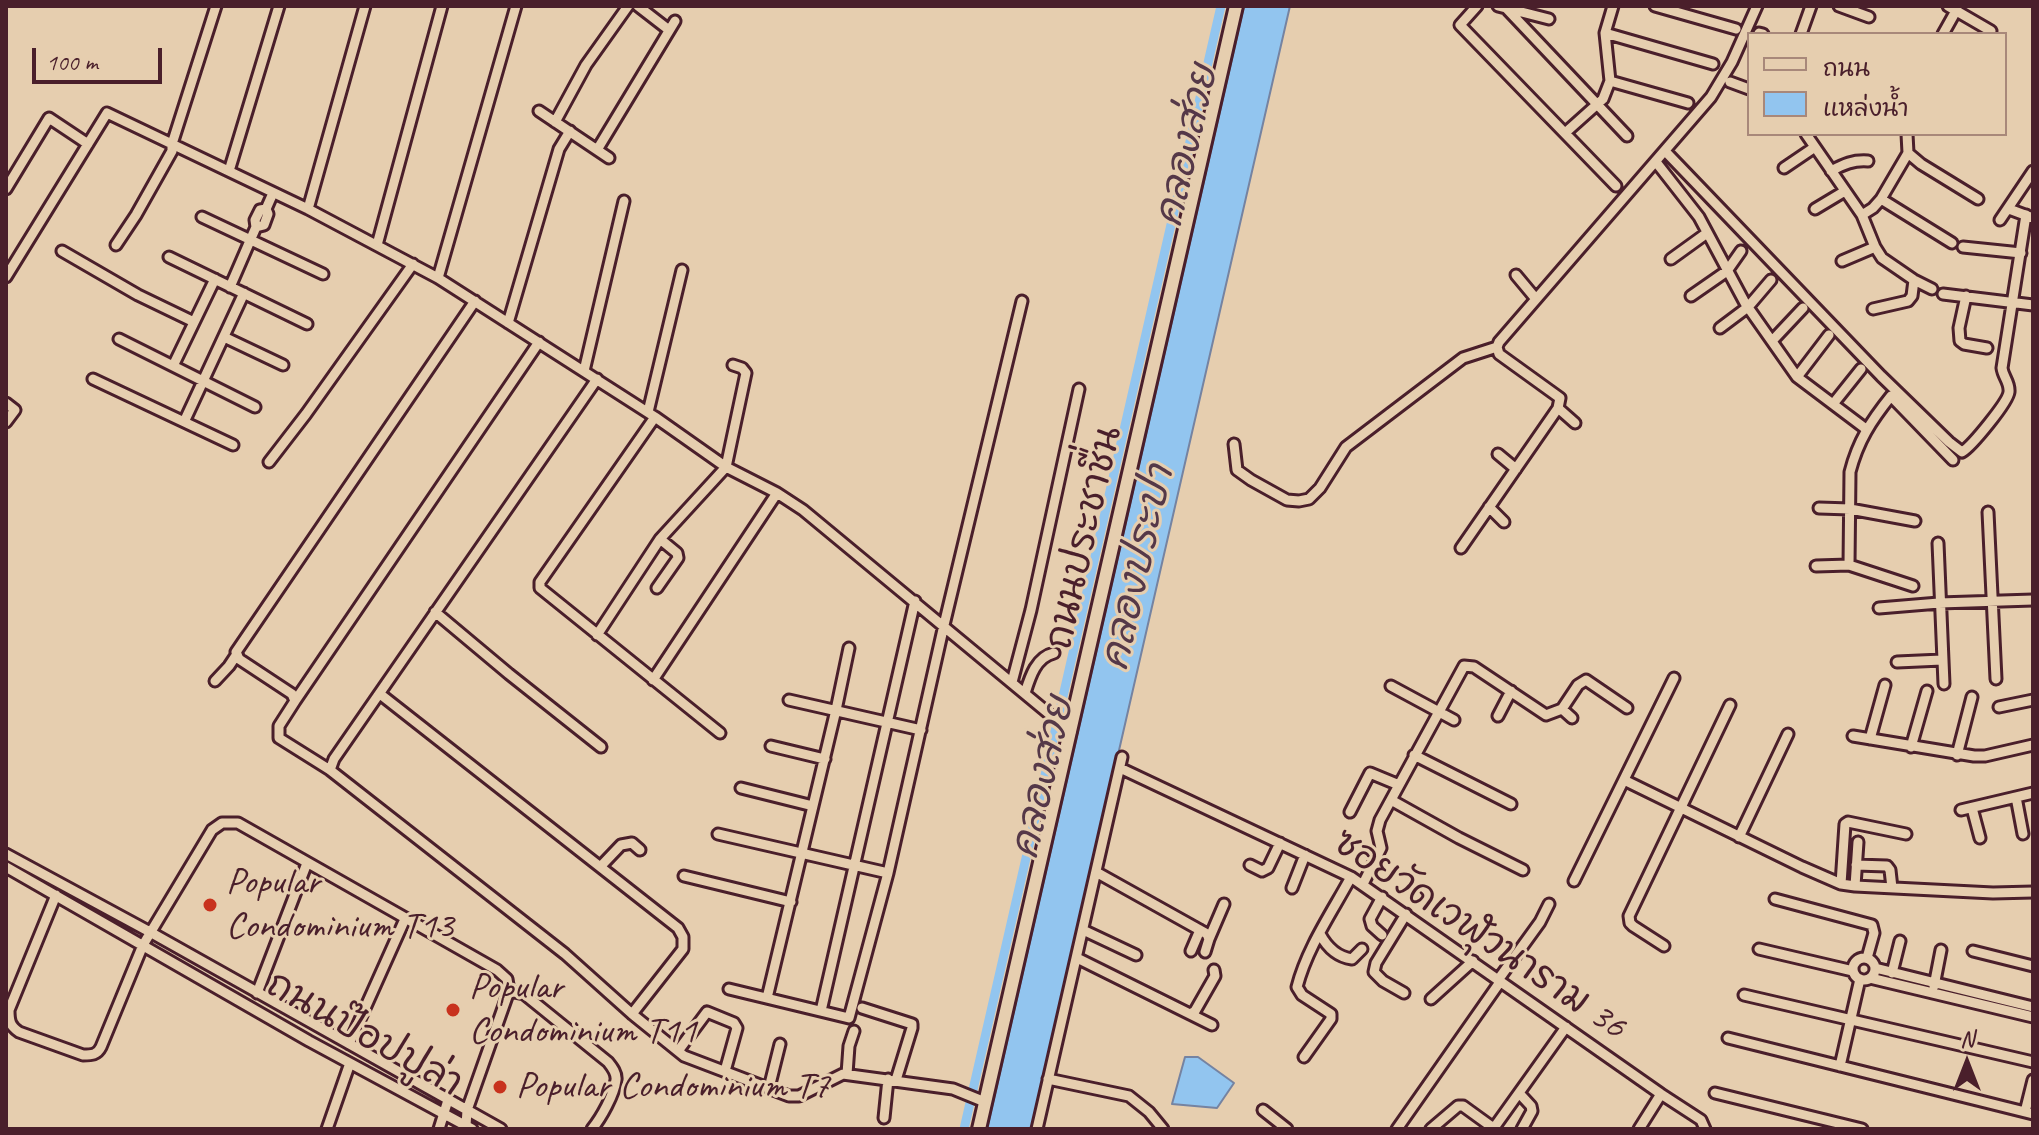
<!DOCTYPE html>
<meta charset="utf-8">
<style>
body{margin:0}
#map{position:relative;width:2039px;height:1135px;overflow:hidden;background:#e6ceaf;font-family:Caveat,"Playpen Sans Thai",sans-serif}
canvas{display:block}
.frame{position:absolute;inset:0;border:8px solid #4a1f2b;pointer-events:none}
.legend{position:absolute;left:1747px;top:32px;width:260px;height:104px;box-sizing:border-box;background:#e6ceaf;border:2px solid #a8887a;margin:0;padding:10px 14px;list-style:none;font-size:24px;color:#4a1f2b}
.legend li{display:flex;align-items:center;gap:16px;height:40px}
.legend b{width:40px;border:2px solid #a8887a}
.north{position:absolute;left:1927px;top:1023px;width:80px;height:80px;-webkit-text-stroke:6px #e6ceaf;paint-order:stroke;rotate:0deg;font-size:22px;font-weight:700;line-height:32px;text-align:center;color:#4a1f2b}
.north::after{content:'';display:block;margin:auto;width:28px;height:36px;background:#4a1f2b;clip-path:polygon(50% 0,100% 100%,50% 72%,0 100%)}
.scale{position:absolute;left:32px;top:48px;width:130px;height:36px;box-sizing:border-box;border:4px solid #4a1f2b;border-top:0;padding-left:10px;font-size:24px;line-height:28px;white-space:nowrap;color:#4a1f2b;-webkit-text-stroke:6px #e6ceaf;paint-order:stroke}
</style>
<div id="map">
<canvas width="2039" height="1135"></canvas>
<div class="frame"></div>
<ul class="legend">
<li><b style="height:10px;background:#e6ceaf"></b>ถนน</li>
<li><b style="height:22px;background:#92c5ef"></b>แหล่งน้ำ</li>
</ul>
<div class="north">N</div>
<div class="scale">100 m</div>
</div>
<script>
const ctx = document.querySelector('canvas').getContext('2d');
ctx.lineJoin = 'round';
function paint(path, color) { ctx.fillStyle = color; ctx.fill(path, 'evenodd'); }
function stroke(path, color, width, dash) { ctx.strokeStyle = color; ctx.lineWidth = width; ctx.lineCap = dash ? 'butt' : 'round'; ctx.setLineDash(dash || []); ctx.stroke(path); }
function write(font, color, halo, rows, align = 'center') {
  ctx.font = font + ' Caveat,"Playpen Sans Thai",sans-serif'; ctx.lineWidth = 6; ctx.setLineDash([]); ctx.textBaseline = 'middle'; ctx.strokeStyle = halo; ctx.fillStyle = color; for (const [text, x, y, turn = 0] of rows) {
    ctx.save(); ctx.translate(x, y); ctx.rotate((+turn || 0) * Math.PI / 180); ctx.textAlign = isNaN(turn) ? turn : align; if (halo) ctx.strokeText(text, 0, 0); ctx.fillText(text, 0, 0); ctx.restore();
  }
}
const water = new Path2D(`
 M1244,6H1290L1032,1129H987Z
 M1185,1057H1198L1234,1083L1217,1108L1172,1104Z`);
const canal = new Path2D(`
 M964,1129L1221,6`);
const street = new Path2D(`
 M638,6L669,30
 M1477,6L1460,25L1616,186
 M1498,6L1549,19
 M1655,6L1736,29
 M1839,6L1869,17
 M1948,6L1991,31
 M1506,8L1627,136
 M1605,33L1713,64
 M1759,33L1763,34
 M1801,34L1811,6
 M1943,34L1957,9
 M1610,81L1688,103
 M1730,82L1749,89
 M539,111L609,158
 M555,122L586,65L628,6
 M1565,133L1603,99L1610,81L1605,33L1613,6
 M1806,134L1862,215L1875,247L1882,258L1914,280L1932,289
 M597,150L675,21
 M1665,151L1881,376L1949,442L1962,452C1972,446 2008,402 2009,392C2010,382 2003,377 2002,368L2026,215
 M1908,153L1921,164L1978,199
 M1656,162L1699,217L1745,303L1797,377L1866,429
 M1784,168L1815,147
 M229,171L279,6
 M1831,171C1844,164 1853,160 1868,161
 M6,189L49,118L88,144
 M1881,199L1952,243
 M308,209L365,6
 M1815,209L1845,191
 M2009,209L2033,218
 M1862,215L1873,208L1881,199L1908,153L1907,134
 M202,217L323,274
 M2000,220L2033,171
 M256,227L264,225L268,214L266,209L273,193
 M116,245L136,215L172,151V144L216,6
 M377,245L442,6
 M1963,247L2021,253
 M62,251L138,295L194,322
 M169,257L307,324
 M1671,259L1707,233
 M1842,261L1875,247
 M1516,275L1536,299
 M6,277L107,113L308,209L438,278L655,417L726,467L777,493L803,510L1071,732
 M438,278L516,6
 M230,287L256,227L255,220L260,210L266,209
 M1943,294L2033,305
 M1691,296L1727,271L1741,251
 M1966,296L1959,328L1960,341L1964,344L1987,348
 M475,301L236,652L239,659L292,694L295,701L279,726V738L330,770L565,954L632,1014L684,1056L789,1096H799L843,1074L953,1089L985,1102
 M1873,309L1908,301L1912,296L1914,280
 M508,323L559,149L570,131
 M1720,328L1748,307L1771,280
 M224,337L283,365
 M119,339L255,407
 M1772,341L1803,308
 M173,366L215,279
 M584,371L624,201
 M1797,377L1829,335
 M93,379L233,445
 M6,403L15,410L6,422
 M1833,404L1861,369
 M1558,408L1575,423
 M648,412L682,270
 M655,417L540,582V588L720,733
 M184,422L244,293
 M1234,444L1237,470L1251,480L1287,500L1299,501L1309,499L1320,488L1346,447L1463,358L1497,347
 M1498,454L1516,469
 M269,462L306,414L413,264
 M1489,507L1504,522
 M1819,508L1850,509L1915,521
 M1988,512L1996,679
 M1938,543L1944,684
 M1461,548L1558,408L1560,398L1499,354L1497,347L1499,342L1711,97L1732,62L1757,6
 M1849,565L1850,472C1858,441 1871,421 1891,396L1953,460
 M1816,566L1849,565L1913,586
 M657,588L678,558L677,553L660,539
 M1879,608L1939,603L2033,600
 M435,612L509,674L601,747
 M597,635L660,539L726,467L746,373L742,368L733,365
 M1897,662L1942,660
 M653,680L777,493
 M215,681L229,666L237,654
 M1012,682L1031,610L1079,389
 M1391,686L1454,720
 M1025,693C1030,677 1036,657 1054,653
 M380,694L678,928L683,937V949L632,1014
 M789,700L921,730
 M295,701L539,342
 M1999,707L2033,700
 M1562,709L1578,685L1586,680L1627,708
 M1498,716L1511,691
 M1853,736L1974,756H1985L2033,745
 M1870,739L1885,685
 M771,746L825,759
 M1911,747L1927,691
 M1414,755L1511,804
 M1957,755L1972,697
 M1120,768L1351,877L1661,1094L1701,1120L1705,1129
 M330,770L334,759L597,379
 M1624,780L1802,867L1841,884L1855,886L1993,893L2033,892
 M741,788L813,806
 M2016,797L2023,834
 M1391,800L1459,838L1523,870
 M1972,808L1980,838
 M1961,810L2033,793
 M1350,812L1370,773L1399,785
 M718,834L888,873
 M1739,837L1788,734
 M6,854L150,932L501,1129
 M1250,865L1262,871L1268,868L1280,843
 M1856,865L1887,866L1890,870L1892,888
 M601,866L621,845L632,843L640,850
 M6,867L309,1041L472,1129
 M1096,872L1207,934L1209,939L1205,952
 M684,876L791,902
 M1574,881L1674,678
 M1363,884L1381,848L1377,831L1380,820L1464,666L1474,667L1546,715L1562,709L1572,718
 M1841,884L1845,824L1848,822L1906,834
 M1855,886L1858,842
 M1292,888L1305,855
 M56,895L9,1010C9,1021 10,1026 19,1032L83,1055C92,1055 97,1055 101,1047L143,945L212,830L222,823H238L497,970L507,979L509,991L467,1110L466,1126
 M1775,899L1872,925L1874,933L1867,958
 M1083,930L1136,955
 M1320,934C1327,947 1337,957 1352,959L1362,949
 M1382,935L1372,926L1370,919L1382,897
 M1209,939L1224,904
 M1664,946L1633,926L1630,923L1629,916L1730,705
 M1759,949L1853,971
 M1191,951L1200,930
 M1973,951L2033,966
 M1853 969a11 11 0 1 1 22 0a11 11 0 1 1-22 0Z
 M1077,958L1212,1025
 M1875,968L2033,1007
 M1892,973L1900,941
 M1870,978L2033,1017
 M1498,980L1540,922L1549,904
 M1934,986L1941,950
 M729,989L849,1018L888,873L944,625L1022,301
 M509,991L524,994L608,1062C612,1067 617,1073 616,1080C614,1095 601,1118 592,1129
 M257,993L307,863
 M1404,993L1383,981L1374,972L1376,963L1406,914
 M1744,995L2033,1062
 M767,998L836,710L849,648
 M1431,999L1473,961
 M862,1008L912,1024V1028L896,1080
 M821,1011L915,601
 M1190,1014L1195,1011L1215,976L1214,970
 M1728,1038L2033,1114
 M349,1044L405,919
 M678,1051L707,1012L734,1023L737,1028L725,1071
 M1304,1057L1331,1019V1014L1302,995L1297,987C1307,948 1332,912 1351,877
 M1840,1066L1860,979
 M847,1074L849,1046L854,1031
 M1048,1079L1129,1096L1149,1112L1163,1129
 M769,1088L780,1044
 M1519,1093L1531,1106L1532,1111L1522,1129
 M1715,1093L1862,1129
 M1263,1110L1287,1129
 M2025,1112L2033,1080
 M884,1118L888,1079
 M327,1129L350,1063
 M439,1129L448,1100
 M1037,1129L1122,757
 M1397,1129L1500,982
 M1431,1129L1458,1106H1463L1492,1127L1496,1125L1566,1027
 M1639,1129L1661,1094`);
const secondary = new Path2D(`
 M979,1129L1236,6`);
const markers = [
 [210,905,8,"#c8321e"],
 [453,1010,8,"#c8321e"],
 [500,1087,8,"#c8321e"]
];
const streetNames = [
 ["ถนนประชาชื่น",1085,538,-77],
 ["ซอยวัดเวฬุวนาราม 36",1479,935,34],
 ["ถนนป๊อปปูล่า",364,1035,29]
];
const poiNames = [
 ["Popular",226,883],
 ["Condominium T13",226,927],
 ["Popular",469,988],
 ["Condominium T11",469,1032],
 ["Popular Condominium T7",516,1087]
];
const waterNames = [
 ["คลองส่วย",1188,146,-77],
 ["คลองประปา",1139,568,-77],
 ["คลองส่วย",1044,778,-77]
];
paint(water, '#92c5ef');
stroke(water, '#7583a1', 2);
stroke(canal, '#92c5ef', 9);
stroke(street, '#4a1f2b', 15);
stroke(secondary, '#4a1f2b', 18);
stroke(street, '#e6ceaf', 9);
stroke(secondary, '#e6ceaf', 12);
for (const [x, y, r, color] of markers) { const dot = new Path2D(); dot.arc(x, y, r, 0, 2 * Math.PI); ctx.fillStyle = color; ctx.fill(dot); stroke(dot, '#e6ceaf', 3); }
write('38px', '#4a1f2b', '#e6ceaf', streetNames);
write('38px', '#4a1f2b', '#e6ceaf', poiNames, 'left');
write('italic 40px', '#553848', '#e6ceaf', waterNames);
</script>
